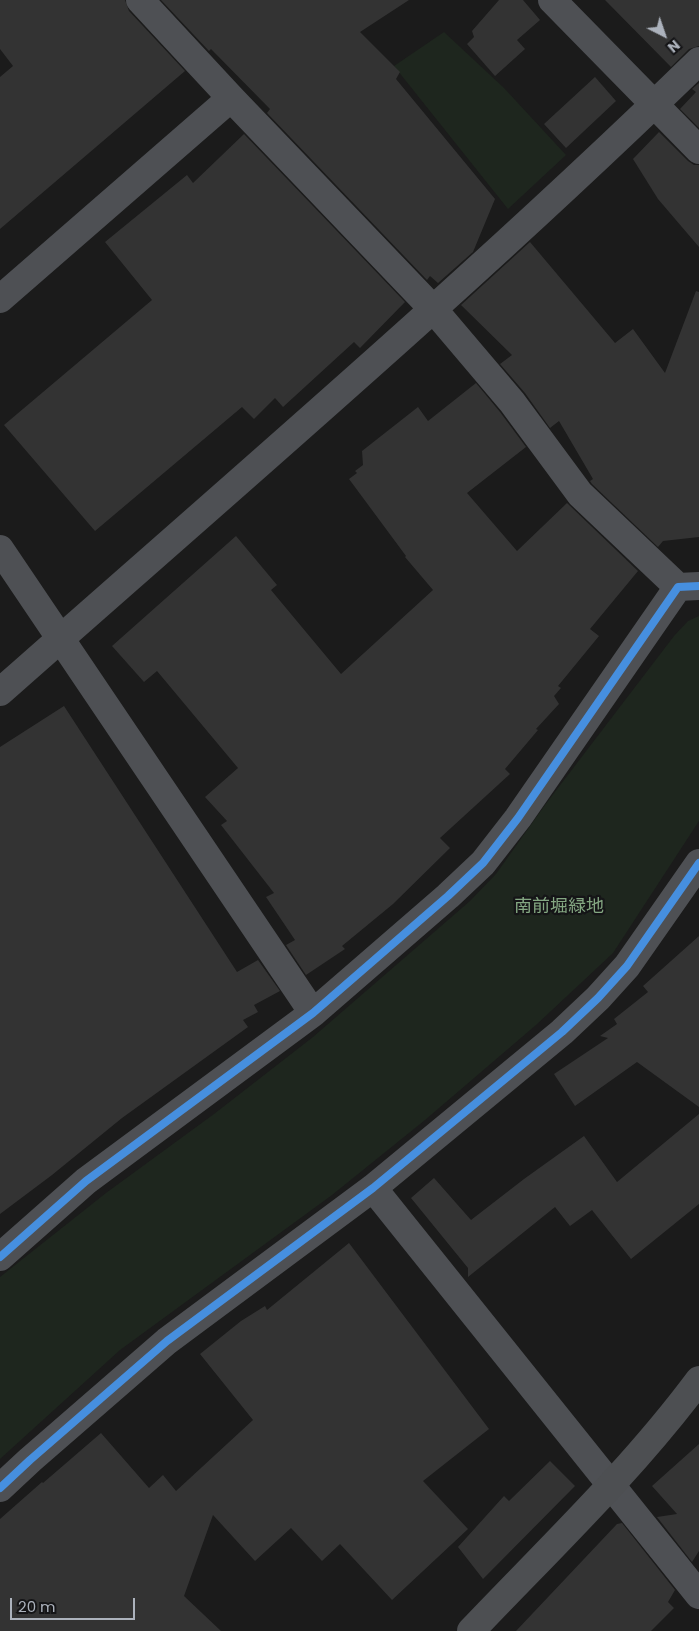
<!DOCTYPE html>
<meta charset="utf-8">
<style>
body{margin:0}
#map{position:relative;width:699px;height:1631px;overflow:hidden;background:#1b1b1b;font-family:Poppins,sans-serif}
canvas{display:block}
.north{position:absolute;left:639px;top:10px;width:50px;height:50px;-webkit-text-stroke:4px #151517;paint-order:stroke;rotate:139deg;font-size:14px;font-weight:700;line-height:20px;text-align:center;color:#acb2bc}
.north::after{content:'';display:block;margin:auto;width:18px;height:22px;background:#acb2bc;clip-path:polygon(50% 0,100% 100%,50% 72%,0 100%)}
.scale{position:absolute;left:10px;top:1598px;width:125px;height:22px;box-sizing:border-box;border:2px solid #acb2bc;border-top:0;padding-left:6px;font-size:15px;line-height:18px;white-space:nowrap;color:#acb2bc;-webkit-text-stroke:4px #151517;paint-order:stroke}
</style>
<div id="map">
<canvas width="699" height="1631"></canvas>
<div class="north">N</div>
<div class="scale">20 m</div>
</div>
<script>
const ctx = document.querySelector('canvas').getContext('2d');
ctx.lineJoin = 'round';
function paint(path, color) { ctx.fillStyle = color; ctx.fill(path, 'evenodd'); }
function stroke(path, color, width, dash) { ctx.strokeStyle = color; ctx.lineWidth = width; ctx.lineCap = dash ? 'butt' : 'round'; ctx.setLineDash(dash || []); ctx.stroke(path); }
function write(font, color, halo, rows, align = 'center') {
  ctx.font = font + ' Poppins,"Noto Sans JP",sans-serif'; ctx.lineWidth = 4.5; ctx.setLineDash([]); ctx.textBaseline = 'middle'; ctx.strokeStyle = halo; ctx.fillStyle = color; for (const [text, x, y, turn = 0] of rows) {
    ctx.save(); ctx.translate(x, y); ctx.rotate((+turn || 0) * Math.PI / 180); ctx.textAlign = isNaN(turn) ? turn : align; if (halo) ctx.strokeText(text, 0, 0); ctx.fillText(text, 0, 0); ctx.restore();
  }
}
const green = new Path2D(`
 M444,32L504,88L566,155L508,209L394,66Z
 M699,616V821L613,953L536,1025L425,1120L332,1195L120,1350L0,1459V1277L106,1193L214,1114L313,1037L470,901L496,874L545,805L674,636L688,621Z`);
const building = new Path2D(`
 M0,0H125L129,11L185,71L0,229V77L13,66L0,49Z
 M161,0H409L360,32L400,72L396,79L495,199L473,252L438,283L430,276L427,280L267,113L270,109L211,49L209,51Z
 M499,0H523L540,20L517,40L525,49L495,76L467,44L474,37L472,31Z
 M605,0H699V46L689,49L671,67Z
 M595,77L616,101L566,148L544,124Z
 M699,83V128L680,109L696,92L692,89Z
 M659,132L688,161L694,165H699V247L658,199L633,159Z
 M244,134L405,302L360,348L354,342L283,407L275,398L254,419L242,407L95,531L4,425L152,300L105,242L187,175L193,183Z
 M530,242L615,343L633,329L665,373L696,291L699,292V537L663,541L658,547L592,484L590,481L593,479L559,421L550,428L525,393L500,364L512,355L461,305Z
 M476,383L500,412L526,447L467,493L517,551L567,503L638,571L590,629L599,636L558,686L561,688L554,696L559,704L536,729L538,730L505,769L510,774L440,838L450,848L393,904L342,946L345,949L306,975L286,945L295,940L266,897L274,893L221,825L227,821L205,797L238,768L157,671L144,682L112,646L236,536L277,585L271,590L341,674L433,590L405,557L406,556L349,479L357,473L355,471L363,465L362,451L418,407L428,421Z
 M64,706L237,972L258,960L280,991L254,1005L258,1012L243,1020L248,1027L122,1118L52,1175L0,1214V747Z
 M699,936V1107L637,1062L575,1106L554,1074L608,1038L600,1036L617,1024L614,1019L648,992L643,986Z
 M699,1114V1204L631,1259L592,1210L570,1226L555,1207L468,1277V1268L411,1198L434,1178L471,1220L524,1179L584,1136L617,1182Z
 M349,1243L489,1429L423,1481L468,1529L392,1600L340,1544L322,1561L291,1528L255,1561L213,1515L184,1596L221,1631H0V1519L42,1482L43,1483L101,1433L149,1488L163,1475L176,1491L253,1420L200,1354L241,1321L265,1306L267,1310Z
 M699,1444V1551L692,1562L657,1517L677,1514L652,1486Z
 M550,1461L575,1486L483,1579L458,1547L504,1496L509,1501Z
 M622,1523L675,1590L668,1602L674,1608L651,1631H516L617,1524Z`);
const street = new Path2D(`
 M140,0L231,98L434,310L512,402L580,494L678,587
 M552,0L699,150
 M0,299L231,98
 M0,549L313,1013
 M0,692C235,484 474,280 699,61
 M373,1188L699,1595
 M0,1257L86,1181L313,1013L448,896L483,863L518,818L678,587L699,586
 M0,1488L30,1460L167,1341L373,1188L562,1032L598,998L627,966L699,863`);
const secondary = new Path2D(`
 M471,1631C549,1549 632,1470 699,1380`);
const cycleway = new Path2D(`
 M0,1257L86,1181L313,1013L448,896L483,863L518,818L678,587L699,586
 M0,1488L30,1460L167,1341L373,1188L562,1032L598,998L627,966L699,863`);
const parkNames = [
 ["南前堀緑地",559,907]
];
paint(green, '#1e261e');
paint(building, '#333');
stroke(street, '#4e5054', 28);
stroke(secondary, '#4d4f52', 28);
stroke(cycleway, '#468fdf', 8);
write('18px', '#84a782', '#151517', parkNames);
</script>
